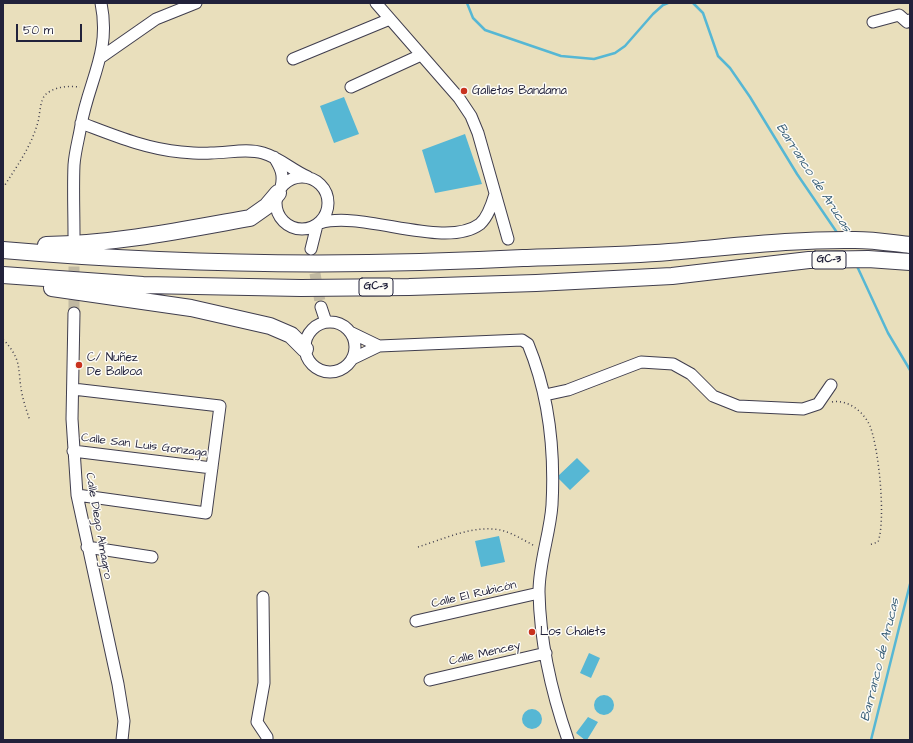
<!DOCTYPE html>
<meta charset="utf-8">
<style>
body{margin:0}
#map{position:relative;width:913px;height:743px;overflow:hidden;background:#e9dfbc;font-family:"Architects Daughter",sans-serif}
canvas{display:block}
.frame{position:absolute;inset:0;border:4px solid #22223b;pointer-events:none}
.scale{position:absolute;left:16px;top:24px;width:66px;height:18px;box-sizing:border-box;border:2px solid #22223b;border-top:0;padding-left:5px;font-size:12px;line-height:14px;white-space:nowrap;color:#22223b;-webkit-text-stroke:3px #fdfcf7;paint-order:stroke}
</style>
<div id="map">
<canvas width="913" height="743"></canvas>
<div class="frame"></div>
<div class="scale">50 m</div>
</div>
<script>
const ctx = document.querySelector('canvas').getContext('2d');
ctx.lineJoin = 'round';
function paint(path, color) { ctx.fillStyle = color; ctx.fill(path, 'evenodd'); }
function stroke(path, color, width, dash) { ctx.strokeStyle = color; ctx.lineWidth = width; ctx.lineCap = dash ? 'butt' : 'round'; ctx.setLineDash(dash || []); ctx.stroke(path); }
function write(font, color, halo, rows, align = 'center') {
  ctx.font = font + ' "Architects Daughter",sans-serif'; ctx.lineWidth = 3; ctx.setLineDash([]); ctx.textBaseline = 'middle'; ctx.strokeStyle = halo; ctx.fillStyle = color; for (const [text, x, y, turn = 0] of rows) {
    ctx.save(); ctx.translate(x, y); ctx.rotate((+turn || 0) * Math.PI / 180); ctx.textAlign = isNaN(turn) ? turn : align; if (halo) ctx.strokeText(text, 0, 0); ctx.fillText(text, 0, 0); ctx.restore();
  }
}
const water = new Path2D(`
 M344,97L359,134L334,143L320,106Z
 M465,134L482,184L435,193L422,150Z
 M577,458L590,471L570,490L557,477Z
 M499,536L505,562L481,567L475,541Z
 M589,653L600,658L591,678L580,673Z
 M594 705a10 10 0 1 1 20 0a10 10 0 1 1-20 0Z
 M522 719a10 10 0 1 1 20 0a10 10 0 1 1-20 0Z
 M588,717L598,722L587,740H585L576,733Z`);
const stream = new Path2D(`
 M467,3L473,18L485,30L561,56L594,59L615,53L625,46L653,14L663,5L668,3
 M693,3L703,13L718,56L730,68L750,97L797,174L838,234
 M856,264L888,333L910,370
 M871,740L910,584`);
const minorTunnel = new Path2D(`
 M74,250V313
 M312,257L321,307`);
const path = new Path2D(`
 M3,188C17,166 31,147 38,122C40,114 40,101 45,95C55,86 68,86 80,87
 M3,339C23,361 17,368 22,394C24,403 27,412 30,421
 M832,402C848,399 864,412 870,426C879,449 886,520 878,542L869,545
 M418,547C444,539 477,523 504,531C514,534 525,541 535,546`);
const minor = new Path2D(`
 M376,3L459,98L471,116L478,133L508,239
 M873,22L899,15L907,22L910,20
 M100,58L156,19L196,3
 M293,59L390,19
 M351,87L421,55
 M81,123C113,135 146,149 181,152C191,153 201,154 211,153C228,153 247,148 263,153C280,158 292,170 308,177
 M274,157C281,168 284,175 281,187
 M276 203a26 26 0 1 1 52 0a26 26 0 1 1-52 0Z
 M320,223C362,210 445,250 480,224C488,217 492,204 495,194
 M74,235C74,212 73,188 74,165C75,151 79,138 81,125C89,80 111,52 101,3
 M311,249L317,225
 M321,307L326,322
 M74,313L72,419L77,495L118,684L124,721L122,740
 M305 347a25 25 0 1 1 50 0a25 25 0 1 1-50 0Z
 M350,332L379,346
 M352,359L379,346L522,340L528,344C549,395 555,450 552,505C550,534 539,562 539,592C540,641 552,694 568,740
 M73,389L220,406L206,513L77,495
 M545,395L568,390L641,362L673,364L691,374L713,396L738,406L803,409L818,404L831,385
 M73,451L212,468
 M87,547L152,557
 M263,597L264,683L257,722L267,737V740
 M416,621L539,593
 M430,680L546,653`);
const highway = new Path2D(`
 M46,245C115,244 183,230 250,218L267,206L278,193
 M3,250C176,265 350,267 523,258C571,256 620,256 669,252C731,247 793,239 855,240C874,240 892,243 910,245
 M3,275L143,285L301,288L409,287L536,283L672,276L809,260L868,259L910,262
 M52,288L191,308L270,326L291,335L305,349`);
const markers = [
 [464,91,4,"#c8321e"],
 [79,365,4,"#c8321e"],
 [532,632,4,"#c8321e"]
];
const shields = [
 [829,260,34],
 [376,287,34]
];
const shieldNames = [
 ["GC-3",829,260],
 ["GC-3",376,287]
];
const poiNames = [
 ["Galletas Bandama",472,91],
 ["C/ Nuñez",87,358],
 ["De Balboa",87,372],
 ["Los Chalets",540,632]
];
const streetNames = [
 ["Calle San Luis Gonzaga",144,446,7],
 ["Calle Diego Almagro",98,526,80],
 ["Calle El Rubicón",474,595,-13],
 ["Calle Mencey",485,654,-13]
];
const waterNames = [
 ["Barranco de Arucas",813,178,57],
 ["Barranco de Arucas",881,660,-76]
];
paint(water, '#56b7d4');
stroke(stream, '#56b7d4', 2.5);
stroke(minorTunnel, '#c1b9a2', 11, [11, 5.5]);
stroke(minor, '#403e4e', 13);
stroke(highway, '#403e4e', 18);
stroke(path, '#403e4e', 1.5, [1, 3]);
stroke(minor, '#fff', 11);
stroke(highway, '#fff', 16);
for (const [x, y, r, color] of markers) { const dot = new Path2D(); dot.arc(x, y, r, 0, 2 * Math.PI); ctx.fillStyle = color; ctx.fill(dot); stroke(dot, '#fdfcf7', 1.5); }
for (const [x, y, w] of shields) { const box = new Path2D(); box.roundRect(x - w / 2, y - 9, w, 18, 3); ctx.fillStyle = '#fdfcf7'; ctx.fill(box); stroke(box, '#22223b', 1); }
write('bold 11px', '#22223b', null, shieldNames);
write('12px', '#22223b', '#fdfcf7', poiNames, 'left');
write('12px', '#22223b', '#fdfcf7', streetNames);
write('italic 13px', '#375e78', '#fdfcf7', waterNames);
</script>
